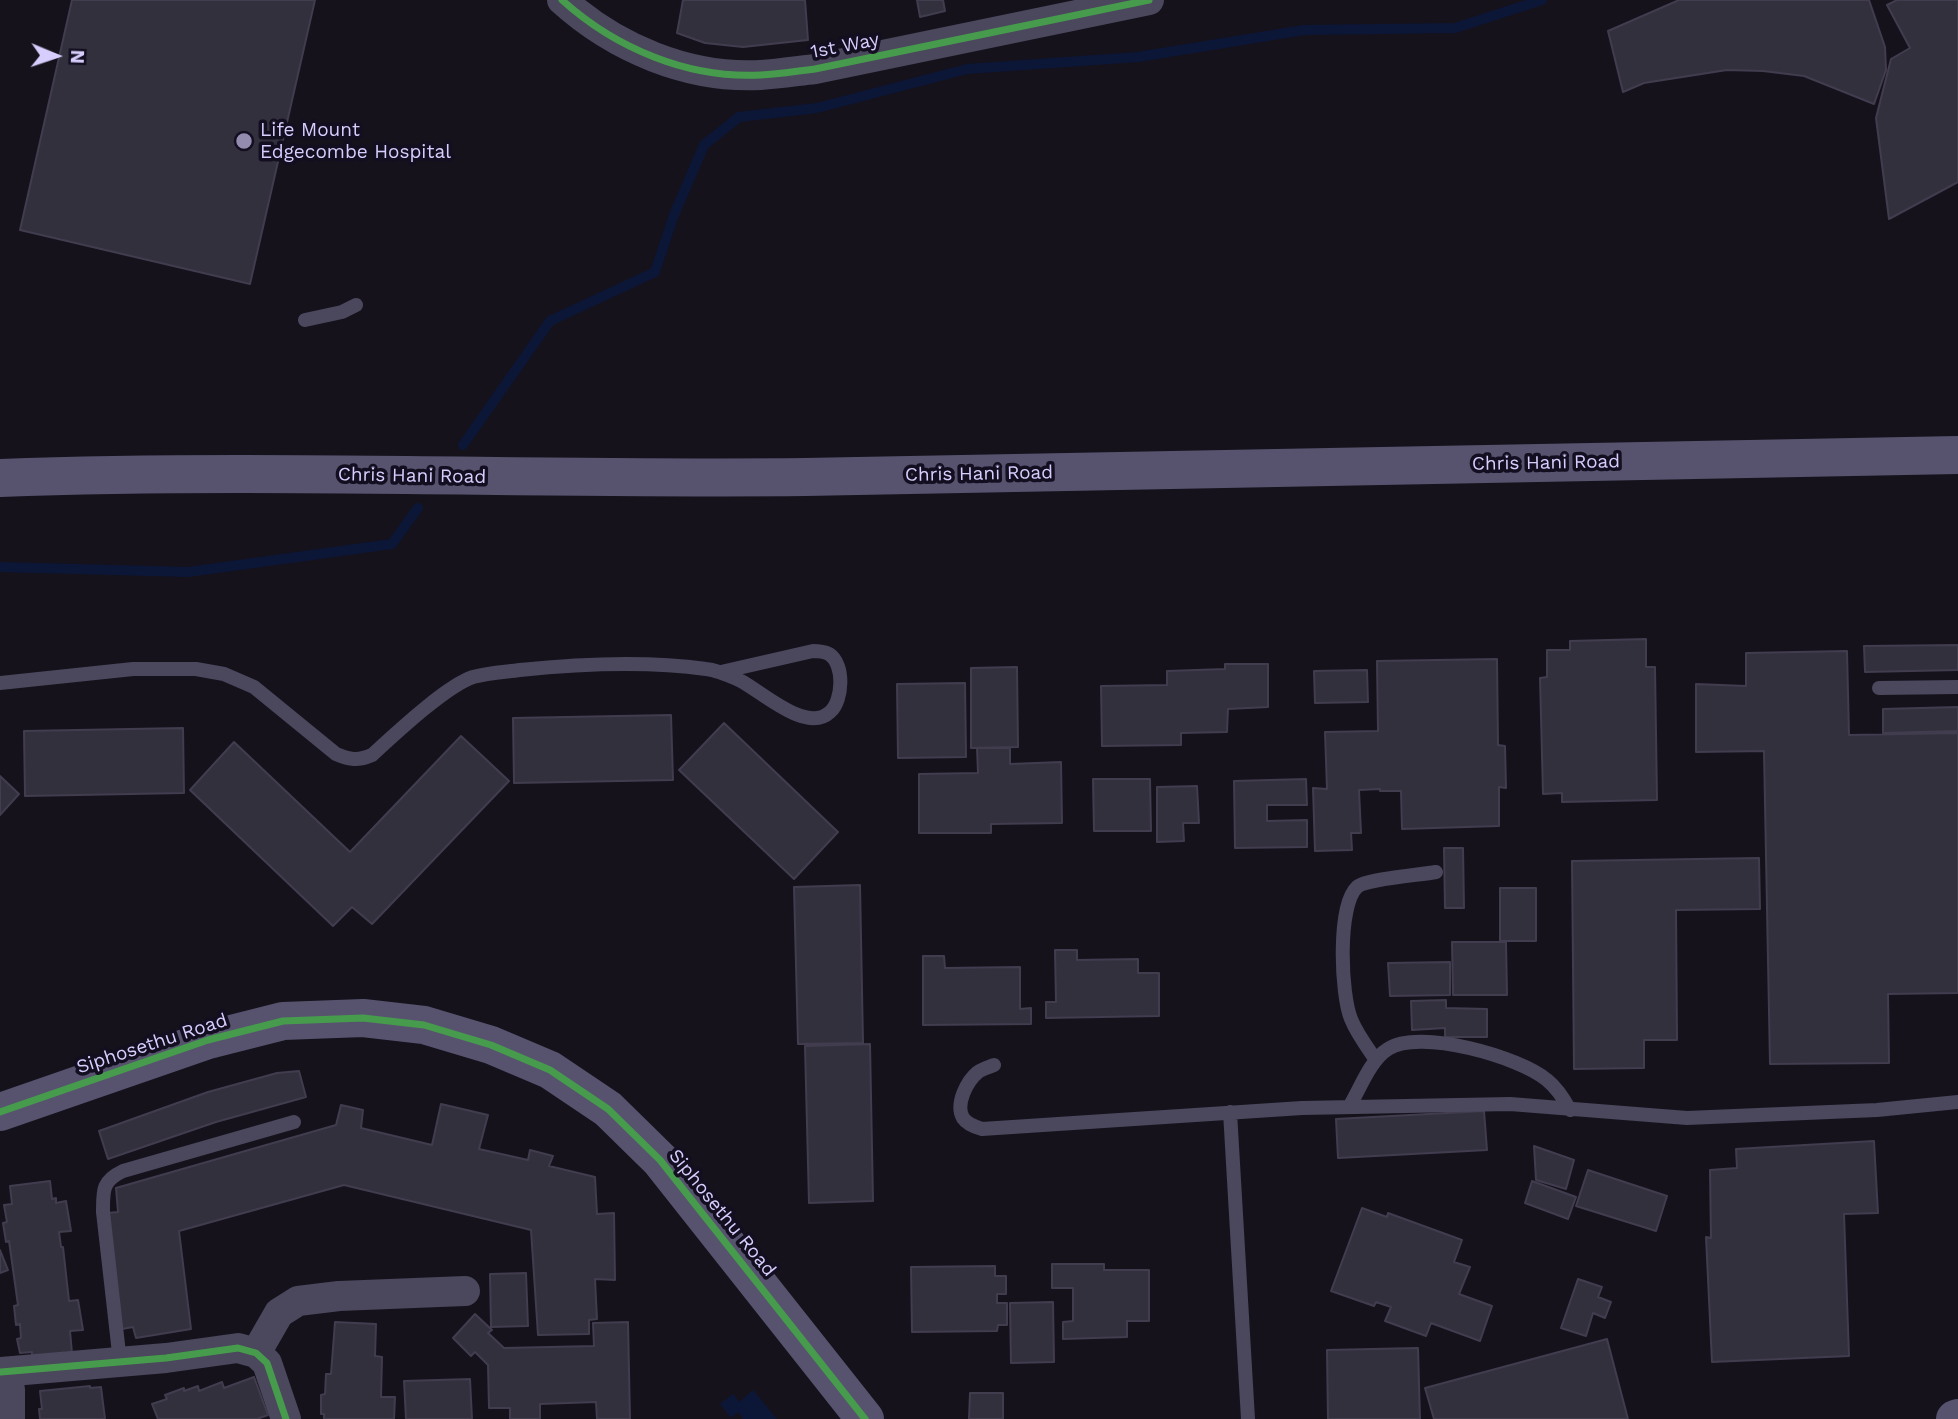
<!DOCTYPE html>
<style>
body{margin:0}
#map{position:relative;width:1958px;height:1419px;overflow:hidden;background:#15121c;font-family:"Work Sans",sans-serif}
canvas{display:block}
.north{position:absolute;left:21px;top:21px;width:70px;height:70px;-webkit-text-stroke:5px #130e20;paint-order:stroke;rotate:92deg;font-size:19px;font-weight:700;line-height:28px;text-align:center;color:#d8cefd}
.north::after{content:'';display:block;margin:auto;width:24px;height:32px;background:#d8cefd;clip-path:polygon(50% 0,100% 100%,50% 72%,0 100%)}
</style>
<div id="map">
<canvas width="1958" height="1419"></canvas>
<div class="north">N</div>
</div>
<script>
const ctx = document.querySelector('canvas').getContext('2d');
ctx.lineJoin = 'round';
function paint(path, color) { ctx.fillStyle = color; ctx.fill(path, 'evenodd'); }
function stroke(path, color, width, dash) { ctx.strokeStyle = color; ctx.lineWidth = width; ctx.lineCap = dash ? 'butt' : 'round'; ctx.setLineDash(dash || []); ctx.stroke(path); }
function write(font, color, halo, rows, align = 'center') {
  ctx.font = font + ' "Work Sans",sans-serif'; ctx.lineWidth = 7; ctx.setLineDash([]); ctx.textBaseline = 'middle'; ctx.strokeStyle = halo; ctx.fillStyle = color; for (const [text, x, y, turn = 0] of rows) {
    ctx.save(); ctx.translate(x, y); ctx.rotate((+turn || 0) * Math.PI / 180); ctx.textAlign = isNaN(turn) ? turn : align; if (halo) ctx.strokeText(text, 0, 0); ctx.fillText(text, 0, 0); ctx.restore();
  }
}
const water = new Path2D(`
 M753,1390L777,1419H743L738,1412L731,1418L720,1404L733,1394L739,1402Z`);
const stream = new Path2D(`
 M463,445L550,321L655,272L674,215L704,145L739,117L817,108L967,69L1138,57L1304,30L1455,28L1542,0
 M0,567L188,572L392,544L418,508`);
const building = new Path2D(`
 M72,0H315L250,284L20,230Z
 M683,0H805L808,40L743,47L705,43L677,33Z
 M917,0H943L945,11L920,17Z
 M1679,0H1869L1885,47L1886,70L1874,104L1804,76L1763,71L1727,70L1644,83L1623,92L1608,31Z
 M1897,0H1958V182L1889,219L1876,118L1891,59L1910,48L1887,5Z
 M1646,639V667H1655L1657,800L1562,802V793L1543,794L1540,678L1547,677V650H1570V641Z
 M1958,645V670L1865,672L1864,646Z
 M1847,651L1849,735L1958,733V993L1888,994L1889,1063L1770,1064L1764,751L1696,752V684L1746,686V653Z
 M1497,659L1498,745L1505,746L1506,788L1499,787V826L1402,829L1401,791H1380V789L1359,790L1361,833H1351L1352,850L1315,851L1313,788L1327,789L1325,732L1378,731L1377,661Z
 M1225,664H1268V707L1228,709L1227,732L1181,733V745L1102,746L1101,686L1167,685V671L1225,669Z
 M1017,667L1018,747L971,748V668Z
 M1367,670L1368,702L1315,703L1314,671Z
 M965,683L966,757L898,758L897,684Z
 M1958,707V731L1883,733V709Z
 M671,715L673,780L514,783L513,718Z
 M724,723L838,832L794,879L679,770Z
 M183,728L184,793L25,796L24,731Z
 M461,736L509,781L372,924L352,907L333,926L190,790L234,742L350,852Z
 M977,748H1010V764L1061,762L1062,823L991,824V833H919V774L978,773Z
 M0,776L19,794L0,815Z
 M1093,779H1150L1151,831H1094Z
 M1306,779L1307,805H1267V821L1307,820V847L1235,848L1234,781Z
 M1197,786L1199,823H1183L1184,841L1157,842V787Z
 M1444,848H1463L1464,908H1445Z
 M1759,858L1760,909L1676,910L1677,1040H1644V1068L1574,1069L1572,861Z
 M860,885L863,1043L798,1044L794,887Z
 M1500,888H1536V941H1500Z
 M1452,942H1506L1507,995H1453Z
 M1055,950H1077V960L1138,959V973H1159V1016L1046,1018V1002H1056Z
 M923,956H944L945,968L1020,967V1009L1031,1008V1024L923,1025Z
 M1450,962V995L1390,996L1388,963Z
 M1446,1000V1008L1487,1009V1037H1445V1028L1412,1030L1411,1001Z
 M870,1044L873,1201L809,1203L805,1046Z
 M299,1071L306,1097L216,1122L108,1159L99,1131L208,1092L277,1073Z
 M441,1104L488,1115L479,1149L528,1160L530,1150L553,1156L549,1166L595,1177L597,1214L614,1213L615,1280L595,1279L597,1319L589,1320V1334L538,1335L531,1230L344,1185L179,1231L191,1329L136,1338L133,1327L122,1329L107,1213L118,1212L116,1188L336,1125L341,1105L363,1110L361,1128L432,1145Z
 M1484,1111L1487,1150L1338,1158L1336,1119Z
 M1874,1141L1878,1213L1844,1214L1849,1356L1712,1362L1706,1237L1711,1238L1710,1170L1737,1168L1736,1149Z
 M1534,1146L1574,1160L1566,1189L1536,1180Z
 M1588,1170L1667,1196L1656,1231L1576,1206Z
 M50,1181L52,1199L56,1198V1203L66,1201L71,1231L59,1232L61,1247H63L69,1301L78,1300L83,1330L70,1331L72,1353L32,1359V1352L20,1353L17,1339L21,1338L20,1324L16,1325L14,1306L18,1305L9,1241L6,1242L3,1223L7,1222L4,1205L12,1204L10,1186Z
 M1532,1181L1576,1197L1568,1219L1525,1203Z
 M1362,1208L1387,1217L1388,1213L1462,1240L1454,1262L1470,1267L1459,1294L1492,1306L1480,1341L1431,1323L1426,1336L1385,1321L1391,1307L1376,1302L1374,1306L1331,1291Z
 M0,1250L8,1270L0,1273Z
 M1052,1264H1104V1270H1149V1321H1127V1337L1063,1339V1322L1073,1321V1288H1052Z
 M995,1266V1276H1006V1294H997V1303H1007V1325H998L997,1331L912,1332L911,1267Z
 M526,1273L528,1326L491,1327L490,1274Z
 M1578,1279L1602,1287L1598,1297L1611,1302L1605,1318L1593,1313L1586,1336L1561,1328Z
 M1053,1302L1054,1362L1011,1363L1010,1303Z
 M475,1314L492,1330L488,1333L504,1348L594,1346L593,1323L628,1322L630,1419H597L596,1402L540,1404V1419H510V1408H489L488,1365L475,1352L471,1356L453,1338Z
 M335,1322L376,1324L375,1356L382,1357L381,1397H395L394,1419H324V1414H321V1395L325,1394L326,1374H331Z
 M1607,1339L1628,1419H1434L1425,1388Z
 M1418,1348L1420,1419H1328L1327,1350Z
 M254,1377L268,1415L257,1419H158L152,1404L167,1399L165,1395L184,1388V1391L198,1386L199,1391L222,1382L224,1388Z
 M470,1379L472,1419H406L404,1381Z
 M90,1386V1388L101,1387L105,1419H40L39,1409H42L40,1391Z
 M970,1393H1003V1419H969Z`);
const lane = new Path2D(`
 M305,320L342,312L356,305
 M0,683L133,669H196L224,674L254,687L336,754C350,760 358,761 372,755C395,734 446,686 473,677C488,673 505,672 520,670C578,664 648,661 706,669C718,670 730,676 741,681C762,692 807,734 830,712C843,701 845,664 829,654C825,652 818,651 813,651L721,672
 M1879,688L1958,687
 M1376,1060C1367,1047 1357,1034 1351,1019C1341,995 1337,906 1357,887C1366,879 1420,875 1436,872
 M994,1065C989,1067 982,1069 978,1072C967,1081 955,1104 963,1118C967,1124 975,1127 982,1129L1302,1108L1510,1104L1687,1118L1877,1110L1958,1102
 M1349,1107C1360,1089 1370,1060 1388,1049C1419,1028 1520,1057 1547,1080C1557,1088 1564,1099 1570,1110
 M1230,1112L1248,1419
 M120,1362L103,1212C103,1190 102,1181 123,1171L294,1122`);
const street = new Path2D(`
 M562,0C615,48 688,79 761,75C779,74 797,71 815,69L1149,0
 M256,1353L279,1313L298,1301L339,1296L465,1291
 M0,1372L10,1389V1419
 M1,1372L166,1358L238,1348L256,1353L267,1363L286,1419`);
const secondary = new Path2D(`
 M0,478C268,468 537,480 805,477L1958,455
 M0,1112L208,1040L283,1021L363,1018L424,1025L491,1045L550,1070L608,1109L660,1160L865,1419
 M1955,1419L1958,1418`);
const cycleway = new Path2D(`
 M562,0C615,48 688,79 761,75C779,74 797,71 815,69L1149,0
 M0,1112L208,1040L283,1021L363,1018L424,1025L491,1045L550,1070L608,1109L660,1160L865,1419
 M1,1372L166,1358L238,1348L256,1353L267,1363L286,1419`);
const markers = [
 [244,141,9,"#948cae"]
];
const streetNames = [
 ["1st Way",845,46,-11],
 ["Chris Hani Road",1546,463,-1],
 ["Chris Hani Road",979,474,-1],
 ["Chris Hani Road",412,476,1],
 ["Siphosethu Road",152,1044,-18],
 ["Siphosethu Road",722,1213,51]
];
const poiNames = [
 ["Life Mount",260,130],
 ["Edgecombe Hospital",260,152]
];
paint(water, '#0c1738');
stroke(stream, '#0c1738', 10);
paint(building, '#33303e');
stroke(building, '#423c4f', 2);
stroke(lane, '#4b475d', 14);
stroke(street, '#4b475d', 30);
stroke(secondary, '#57536f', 38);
stroke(cycleway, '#469c4c', 7);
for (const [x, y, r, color] of markers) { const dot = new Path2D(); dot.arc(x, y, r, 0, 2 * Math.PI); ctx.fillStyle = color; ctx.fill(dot); stroke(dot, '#130e20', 2.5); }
write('19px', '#d8cefd', '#130e20', streetNames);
write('19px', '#d8cefd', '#130e20', poiNames, 'left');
</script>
